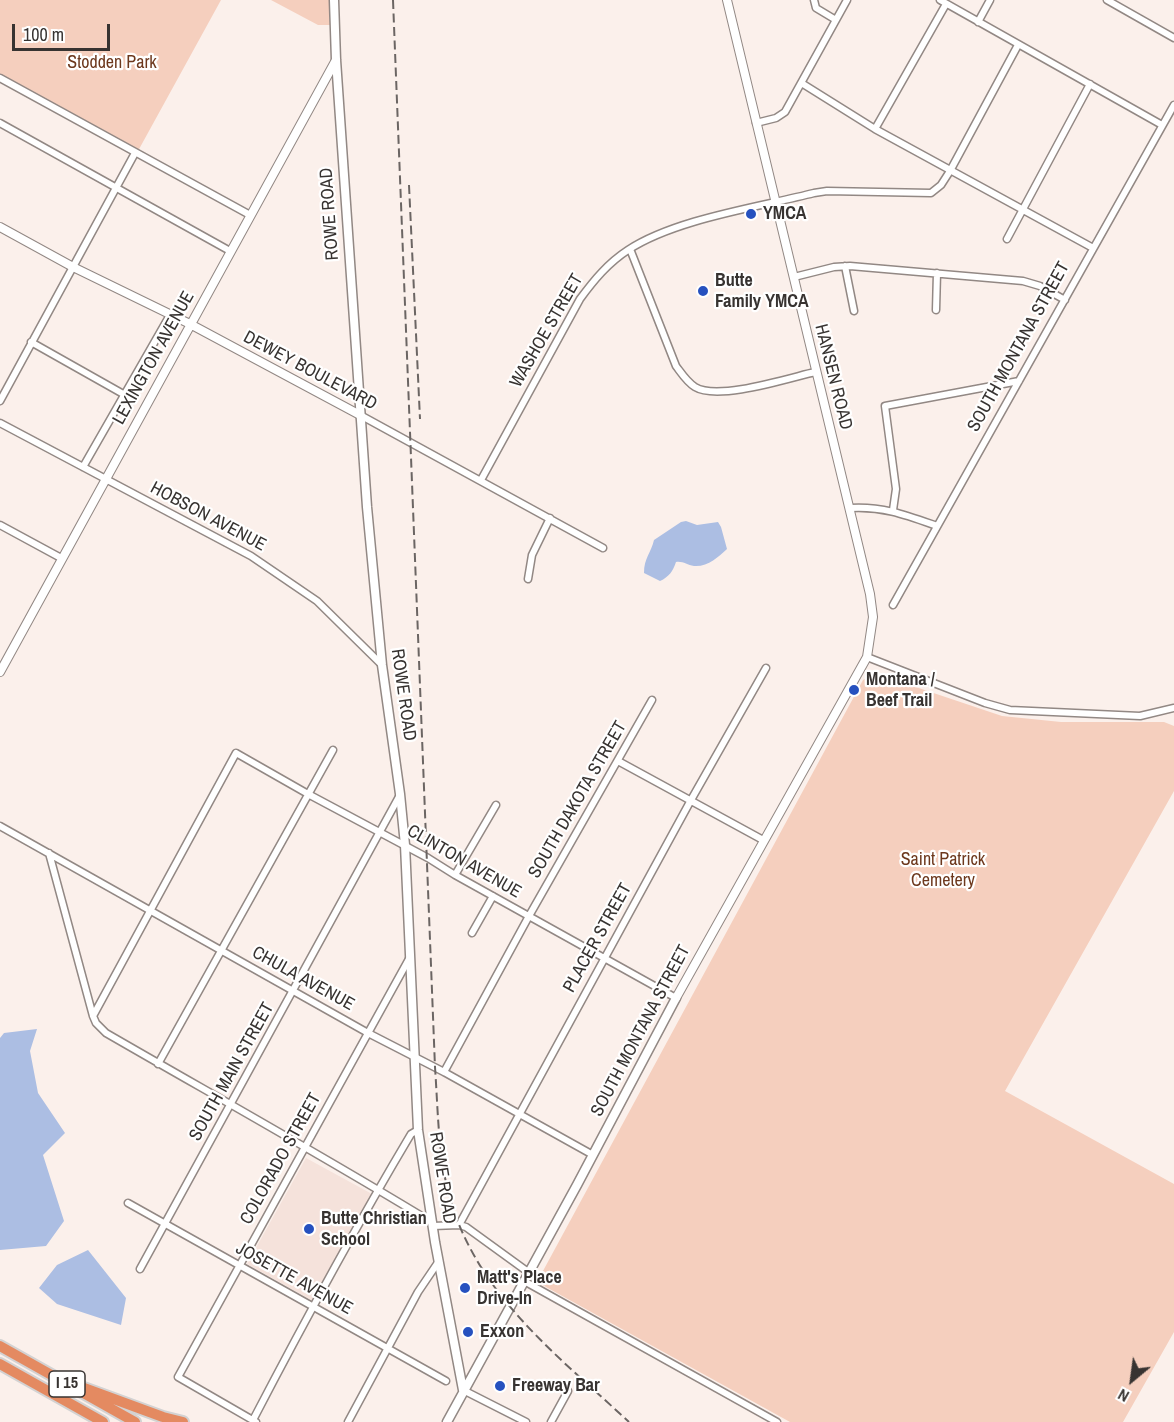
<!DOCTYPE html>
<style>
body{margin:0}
#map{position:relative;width:1174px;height:1422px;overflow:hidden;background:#fbf0eb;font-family:"Archivo Narrow",sans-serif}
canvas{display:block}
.north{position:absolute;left:1102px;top:1350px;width:60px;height:60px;-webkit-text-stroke:4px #fff;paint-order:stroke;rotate:209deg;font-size:16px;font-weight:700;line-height:24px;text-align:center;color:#373331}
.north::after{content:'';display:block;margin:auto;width:21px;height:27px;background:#373331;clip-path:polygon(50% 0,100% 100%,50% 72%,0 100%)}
.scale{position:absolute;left:12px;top:24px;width:98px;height:27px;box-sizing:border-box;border:3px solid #373331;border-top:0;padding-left:8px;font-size:18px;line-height:21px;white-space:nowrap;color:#373331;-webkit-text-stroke:4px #fff;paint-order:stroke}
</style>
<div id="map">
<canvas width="1174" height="1422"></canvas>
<div class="north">N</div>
<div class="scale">100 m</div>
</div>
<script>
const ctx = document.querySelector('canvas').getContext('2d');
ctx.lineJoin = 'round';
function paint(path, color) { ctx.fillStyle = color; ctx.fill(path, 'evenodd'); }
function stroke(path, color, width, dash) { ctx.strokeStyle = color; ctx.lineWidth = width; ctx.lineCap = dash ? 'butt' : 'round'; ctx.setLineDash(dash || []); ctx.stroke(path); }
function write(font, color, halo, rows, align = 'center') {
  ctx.font = font + ' "Archivo Narrow",sans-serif'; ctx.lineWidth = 4.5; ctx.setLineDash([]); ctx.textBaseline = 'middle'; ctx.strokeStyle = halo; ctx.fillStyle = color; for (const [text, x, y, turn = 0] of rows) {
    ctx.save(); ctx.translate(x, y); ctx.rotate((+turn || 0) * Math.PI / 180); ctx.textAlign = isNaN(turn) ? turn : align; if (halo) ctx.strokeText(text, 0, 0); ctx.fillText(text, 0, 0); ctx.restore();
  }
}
const built = new Path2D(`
 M306,1158L372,1194L313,1301L247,1264Z`);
const green = new Path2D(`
 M0,0H221L138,151L0,75Z
 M271,0H329L330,25H318Z
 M874,673L1002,716L1061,722H1164L1174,726V791L1005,1091L1174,1184V1332L1123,1422H790L537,1282L863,680Z`);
const water = new Path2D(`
 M686,521L697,525L718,522L721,527L727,549C718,557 708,567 694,566C687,565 683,561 676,562C673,571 669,577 660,581L644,573C644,558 651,553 654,540L681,522Z
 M37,1029L30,1051L38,1093L65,1133L43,1155L64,1221L46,1246L0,1250V1038L4,1033Z
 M88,1250L126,1298L121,1325L57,1304L39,1288L57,1265Z`);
const minor = new Path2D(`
 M814,0L816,8L836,20
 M940,0L1162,125
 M1107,0L1174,38
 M978,22L990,0
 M0,78L250,215
 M803,84L875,129L1093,248
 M0,123L230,251
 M756,123L776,118L785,112L847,0
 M875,129L946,4
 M1007,239L1090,84
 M630,249L676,366C682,374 687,382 695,387C718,401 789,378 815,372
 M845,266L854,311
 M794,277L834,267L850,266L1023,281L1040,286L1065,300
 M936,310L937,273
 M31,342L125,395
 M0,401L135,153
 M360,415L603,548
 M0,423L251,556L317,601L382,665
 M83,467L170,315
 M481,480L580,299C594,280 608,263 628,250C675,219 759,207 814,193L827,191L931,193L941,185L950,171L1018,45
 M850,508C883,506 906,515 937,526
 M893,510L896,489L885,406L1019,381
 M0,525L61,558
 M528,579L532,555L550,518
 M893,605L1174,105
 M867,657L985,703L1010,710L1140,716L1174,708
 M618,761L763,840
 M0,826L368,1033L444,1072L593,1155
 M49,853L93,1016L96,1023L106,1033C215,1096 325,1157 433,1223
 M455,875L496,805
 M472,933L493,896
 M93,1016L236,753L308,794L428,858L455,875L676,998
 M158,1064L333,750
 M444,1072L529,916L652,700
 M128,1203L446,1381
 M459,1225L691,800L766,668
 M433,1226L459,1225L466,1227L528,1272
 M140,1269L400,795
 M524,1281L777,1422
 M463,1390L526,1422
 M253,1420C303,1324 355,1228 411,1134L418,1130
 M256,1422L178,1377L409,959
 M348,1422L418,1292L439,1261
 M551,1422L568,1391`);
const tertiary = new Path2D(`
 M0,227L73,267L190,324L360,415
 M0,672L336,60
 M676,998L867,657L873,617L870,594L727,0`);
const secondary = new Path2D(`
 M334,0L336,60L367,507L382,665L400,794L405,845L418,1130L435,1242L463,1390
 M447,1422L577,1185L676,998`);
const motorway = new Path2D(`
 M0,1346L135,1422
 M0,1364L103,1422
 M84,1388L163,1417L183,1422`);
const rail = new Path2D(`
 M393,0L435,1067C438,1110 438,1154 449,1195C476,1294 557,1355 629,1422
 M409,185L420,419`);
const markers = [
 [751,214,6,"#2651bf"],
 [703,291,6,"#2651bf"],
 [854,690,6,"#2651bf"],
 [309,1229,6,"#2651bf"],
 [465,1288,6,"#2651bf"],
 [468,1332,6,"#2651bf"],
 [500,1386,6,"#2651bf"]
];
const shields = [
 [67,1384,36]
];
const shieldNames = [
 ["I 15",67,1384]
];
const parkNames = [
 ["Stodden Park",112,63],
 ["Saint Patrick",943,860],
 ["Cemetery",943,881]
];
const streetNames = [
 ["ROWE ROAD",330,214,-94],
 ["WASHOE STREET",547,331,-60],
 ["SOUTH MONTANA STREET",1019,347,-61],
 ["LEXINGTON AVENUE",154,358,-61],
 ["DEWEY BOULEVARD",310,371,28],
 ["HANSEN ROAD",833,377,76],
 ["HOBSON AVENUE",208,517,28],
 ["ROWE ROAD",403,695,82],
 ["SOUTH DAKOTA STREET",578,800,-60],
 ["CLINTON AVENUE",464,862,30],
 ["PLACER STREET",598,938,-61],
 ["CHULA AVENUE",303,979,29],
 ["SOUTH MONTANA STREET",641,1031,-62],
 ["SOUTH MAIN STREET",232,1072,-61],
 ["COLORADO STREET",281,1159,-61],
 ["ROWE ROAD",442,1178,81],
 ["JOSETTE AVENUE",294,1279,29]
];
const poiNames = [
 ["YMCA",763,214],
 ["Butte",715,281],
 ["Family YMCA",715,302],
 ["Montana /",866,680],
 ["Beef Trail",866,701],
 ["Butte Christian",321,1219],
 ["School",321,1240],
 ["Matt's Place",477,1278],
 ["Drive-In",477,1299],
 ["Exxon",480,1332],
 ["Freeway Bar",512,1386]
];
paint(built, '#f5e2db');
paint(green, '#f5cfbe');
paint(water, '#acbee3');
stroke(minor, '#928884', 9);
stroke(tertiary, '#928884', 10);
stroke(secondary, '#928884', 11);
stroke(motorway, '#d3d2d2', 14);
stroke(minor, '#fff', 6);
stroke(tertiary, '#fff', 8);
stroke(secondary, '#fff', 8);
stroke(motorway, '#e48a61', 10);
stroke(rail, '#6b6563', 2, [9, 4.5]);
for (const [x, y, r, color] of markers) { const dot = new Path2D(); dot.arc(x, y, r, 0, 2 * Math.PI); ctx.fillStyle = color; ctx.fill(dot); stroke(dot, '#fff', 2); }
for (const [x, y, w] of shields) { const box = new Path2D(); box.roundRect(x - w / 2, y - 13, w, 26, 4.5); ctx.fillStyle = '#fff'; ctx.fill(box); stroke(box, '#373331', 1.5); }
write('bold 16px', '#373331', null, shieldNames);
write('18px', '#6d381d', '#fff', parkNames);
write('18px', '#373331', '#fff', streetNames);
write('bold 18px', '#373331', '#fff', poiNames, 'left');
</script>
